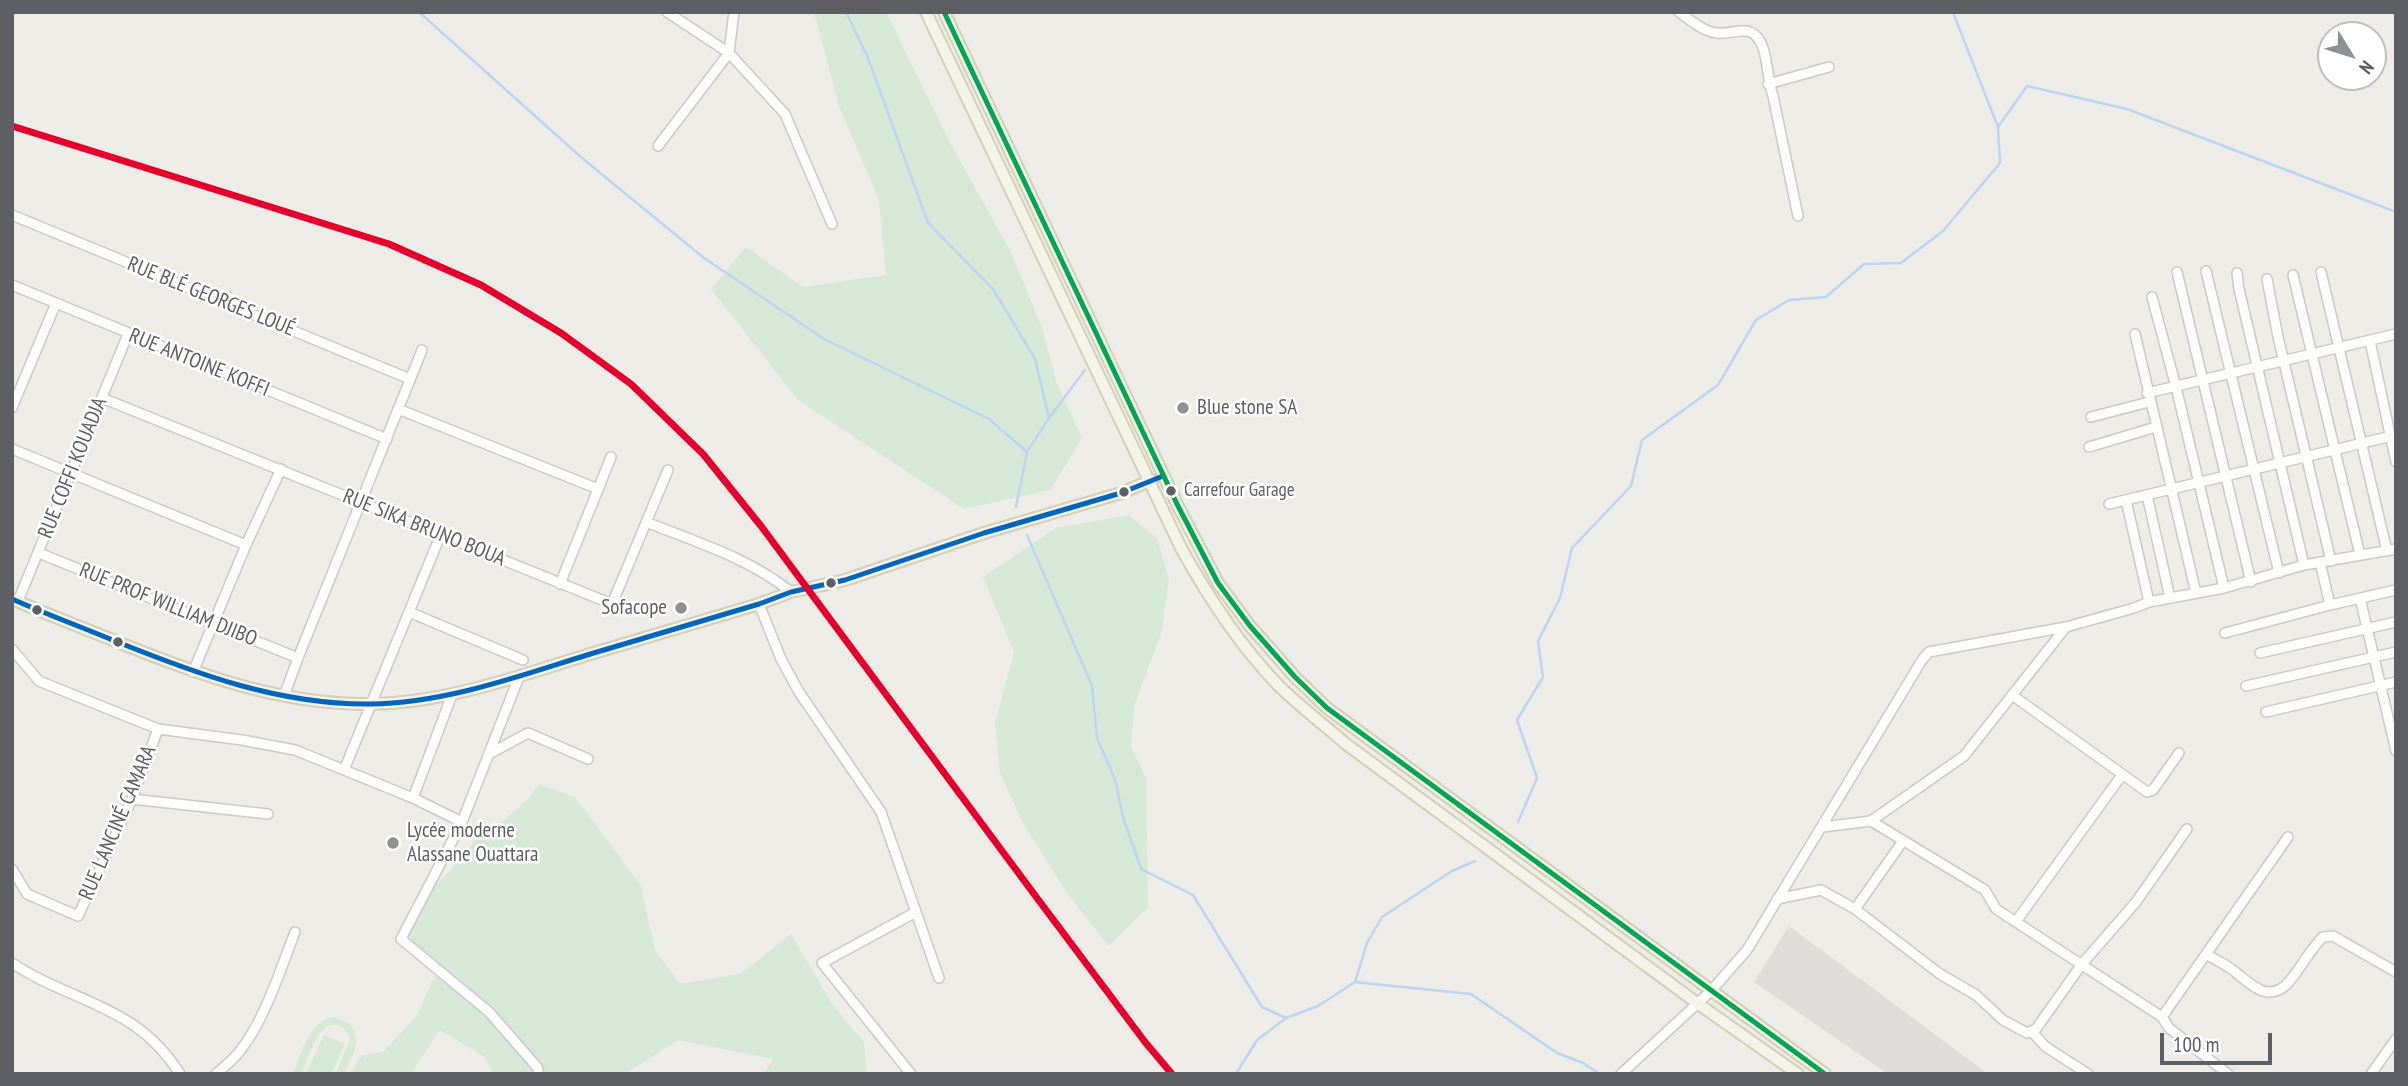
<!DOCTYPE html>
<meta charset="utf-8">
<style>
body{margin:0}
#map{position:relative;width:2408px;height:1086px;overflow:hidden;background:#edece7;font-family:"PT Sans Narrow",sans-serif}
canvas{display:block}
.frame{position:absolute;inset:0;border:14px solid #5d5f65;pointer-events:none}
.north{position:absolute;left:2317px;top:21px;width:70px;height:70px;box-sizing:border-box;background:#fff;border:2px solid #bebfc1;border-radius:50%;rotate:128deg;font-size:19px;font-weight:700;line-height:28px;text-align:center;color:#5d5f65}
.north::after{content:'';display:block;margin:auto;width:24px;height:32px;background:#8f9092;clip-path:polygon(50% 0,100% 100%,50% 72%,0 100%)}
.scale{position:absolute;left:2160px;top:1033px;width:112px;height:32px;box-sizing:border-box;border:4px solid #5d5f65;border-top:0;padding-left:9px;font-size:21px;line-height:24px;white-space:nowrap;color:#5d5f65;-webkit-text-stroke:5px #fff;paint-order:stroke}
</style>
<div id="map">
<canvas width="2408" height="1086"></canvas>
<div class="frame"></div>
<div class="north">N</div>
<div class="scale">100 m</div>
</div>
<script>
const ctx = document.querySelector('canvas').getContext('2d');
ctx.lineJoin = 'round';
function paint(path, color) { ctx.fillStyle = color; ctx.fill(path, 'evenodd'); }
function stroke(path, color, width, dash) { ctx.strokeStyle = color; ctx.lineWidth = width; ctx.lineCap = dash ? 'butt' : 'round'; ctx.setLineDash(dash || []); ctx.stroke(path); }
function write(font, color, halo, rows, align = 'center') {
  ctx.font = font + ' "PT Sans Narrow",sans-serif'; ctx.lineWidth = 5; ctx.setLineDash([]); ctx.textBaseline = 'middle'; ctx.strokeStyle = halo; ctx.fillStyle = color; for (const [text, x, y, turn = 0] of rows) {
    ctx.save(); ctx.translate(x, y); ctx.rotate((+turn || 0) * Math.PI / 180); ctx.textAlign = isNaN(turn) ? turn : align; if (halo) ctx.strokeText(text, 0, 0); ctx.fillText(text, 0, 0); ctx.restore();
  }
}
const industrial = new Path2D(`
 M1789,926L1988,1074H1888L1754,982Z`);
const green = new Path2D(`
 M814,12H886L950,143L1011,252L1042,328L1056,381L1082,438L1050,490L964,509L798,400L711,289L746,247L803,287L886,275L879,200L839,106Z
 M1128,515L1157,538L1169,579L1161,634L1134,706L1131,746L1146,778L1148,907L1109,946L1067,893L1023,823L1000,773L995,724L1014,652L983,577L1056,528Z
 M539,784L575,797L640,884L655,950L680,984L740,974L791,934L832,1004L864,1042L866,1074H764L773,1059L678,1040L625,1074H494L485,1057L440,1030L411,1074H350L362,1056L384,1051L417,1016L438,968L412,941L409,932L425,899L476,840H483L529,798Z
 M335,1017L350,1024C363,1041 352,1057 344,1074H336L350,1039C348,1033 346,1029 340,1026C319,1016 308,1059 301,1074H293C302,1053 309,1019 335,1017Z
 M324,1035L345,1044L331,1074H306Z`);
const stream = new Path2D(`
 M419,12L582,158L704,258L824,339L989,419L1027,452
 M846,12L868,58L928,223L993,289L1035,359L1049,418L1027,452L1016,507
 M1998,127L2027,86L2127,109L2396,212
 M1049,418L1085,370
 M1027,535L1092,686L1097,738L1115,779L1123,817L1141,869L1193,895L1262,1007L1286,1018
 M1518,822L1537,778L1517,720L1543,677L1538,641L1560,598L1572,548L1631,486L1642,440L1718,385L1756,320L1789,300L1826,297L1864,264L1901,263L1943,231L2000,163L1998,127L1954,15L1955,12
 M1355,982L1471,994L1557,1053L1583,1063L1600,1074
 M1236,1074L1257,1040L1286,1018L1318,1006L1355,982L1367,943L1382,917L1452,871L1475,861`);
const minor = new Path2D(`
 M667,12L729,53L785,114L832,224
 M1679,12C1690,20 1704,32 1717,33C1735,35 1750,22 1761,43C1768,56 1767,80 1773,96L1798,216
 M1768,84L1829,67
 M658,146L729,53L734,12
 M12,215L410,379
 M2206,271L2279,573
 M2177,272L2251,582
 M2321,272L2387,551
 M2237,273L2239,289L2304,565
 M2293,275L2360,555
 M2267,279L2278,337L2331,561
 M12,285L387,439
 M2152,297L2176,387L2224,588
 M2135,334L2196,593
 M2370,341L2396,462
 M2147,393L2396,334
 M102,398L612,604L668,470
 M12,408L56,303
 M398,409L598,489
 M2091,417L2149,402
 M2089,447L2156,427
 M12,449L246,545
 M2147,495L2170,598
 M2126,500L2149,602
 M2109,504L2396,435
 M646,522C696,542 749,558 791,592
 M39,553L298,658
 M2320,562L2330,605L2396,590
 M560,584L611,457
 M2360,598L2396,751
 M18,601L128,334
 M759,604L781,659L799,692L881,812L939,978
 M409,612L523,660
 M2225,633L2330,605
 M12,649L39,681L158,729L242,740L295,750L413,798L462,822
 M2260,653L2396,622
 M193,672L246,545L281,469
 M519,677L462,822L401,939L489,1012L537,1067L539,1074
 M2246,686L2396,652
 M2012,695L2147,792L2153,790L2179,753
 M284,696L298,658L422,350
 M2266,712L2396,682
 M489,754L528,733L588,759
 M344,770L441,534
 M413,798L452,695
 M132,799L268,814
 M1871,821L1985,890L1996,909L2162,1017L2169,1028L2228,1074
 M1823,827L1871,821L1964,756L2066,627
 M12,869L27,894L78,916L132,799L158,729
 M1777,899L1821,890L1855,909L1940,974L1976,995L2003,1020L2027,1033L2036,1029L2082,964L2136,902L2187,829
 M1855,909L1903,841
 M2017,920L2122,775
 M2206,954C2214,959 2223,963 2230,968C2247,980 2265,1004 2286,985C2300,971 2308,951 2323,937L2333,936L2396,972
 M12,963C74,1004 136,1004 180,1074
 M2162,1017L2288,837
 M2032,1032L2046,1047L2088,1074
 M216,1074C224,1067 233,1060 240,1051C265,1019 280,971 295,932
 M911,1074L822,963L916,912
 M1621,1074L1711,991L1747,950L1922,660L1929,652L2066,627L2134,608L2149,602L2224,588L2304,565L2396,549
 M2371,1074L2396,1039`);
const major = new Path2D(`
 M926,12L1181,548C1208,597 1238,643 1277,684C1298,705 1323,724 1346,744L1697,1003L1798,1074
 M944,12L1177,504L1218,583L1250,626L1295,677L1327,708L1825,1074
 M12,599C46,614 81,627 115,641C197,674 280,705 370,704C445,703 516,677 587,655C644,638 702,621 759,604L791,592L845,580L984,533L1121,493L1152,480`);
const bus1 = new Path2D(`
 M12,599C46,614 81,627 115,641C197,674 280,705 370,704C445,703 516,677 587,655C644,638 702,621 759,604L791,592L845,580L984,533L1121,493L1163,476`);
const bus2 = new Path2D(`
 M944,12L1177,504L1218,583L1250,626L1295,677L1327,708L1825,1074`);
const rail1 = new Path2D(`
 M12,126L389,244L481,285L561,333L631,384L703,454L761,526L1034,894L1145,1042L1172,1074`);
const markers = [
 [1183,408,7,"#8f9092"],
 [1171,491,6,"#5d5f65"],
 [1124,492,6,"#5d5f65"],
 [831,583,6,"#5d5f65"],
 [681,608,7,"#8f9092"],
 [37,610,6,"#5d5f65"],
 [118,642,6,"#5d5f65"],
 [393,843,7,"#8f9092"]
];
const busNames = [
 ["Carrefour Garage",1184,491]
];
const streetNames = [
 ["RUE BLÉ GEORGES LOUÉ",211,297,22],
 ["RUE ANTOINE KOFFI",199,363,22],
 ["RUE COFFI KOUADJA",73,468,-68],
 ["RUE SIKA BRUNO BOUA",424,528,22],
 ["RUE PROF WILLIAM DJIBO",168,605,22],
 ["RUE LANCINÉ CAMARA",118,823,-67]
];
const poiNames = [
 ["Blue stone SA",1197,408],
 ["Sofacope",667,608,"right"],
 ["Lycée moderne",407,831],
 ["Alassane Ouattara",407,855]
];
paint(industrial, '#deddd9');
paint(green, '#d6e8d6');
stroke(stream, '#bdd4f5', 2.5);
stroke(minor, '#c9c9c8', 12);
stroke(major, '#d4d0b6', 14);
stroke(minor, '#fcfcfb', 9);
stroke(major, '#f3f3e9', 10);
stroke(bus1, '#0065bd', 5);
stroke(bus2, '#00a651', 5);
stroke(rail1, '#e4002b', 7);
for (const [x, y, r, color] of markers) { const dot = new Path2D(); dot.arc(x, y, r, 0, 2 * Math.PI); ctx.fillStyle = color; ctx.fill(dot); stroke(dot, '#fff', 2.5); }
write('19px', '#5d5f65', '#fff', busNames, 'left');
write('21px', '#5d5f65', '#fff', streetNames);
write('21px', '#5d5f65', '#fff', poiNames, 'left');
</script>
